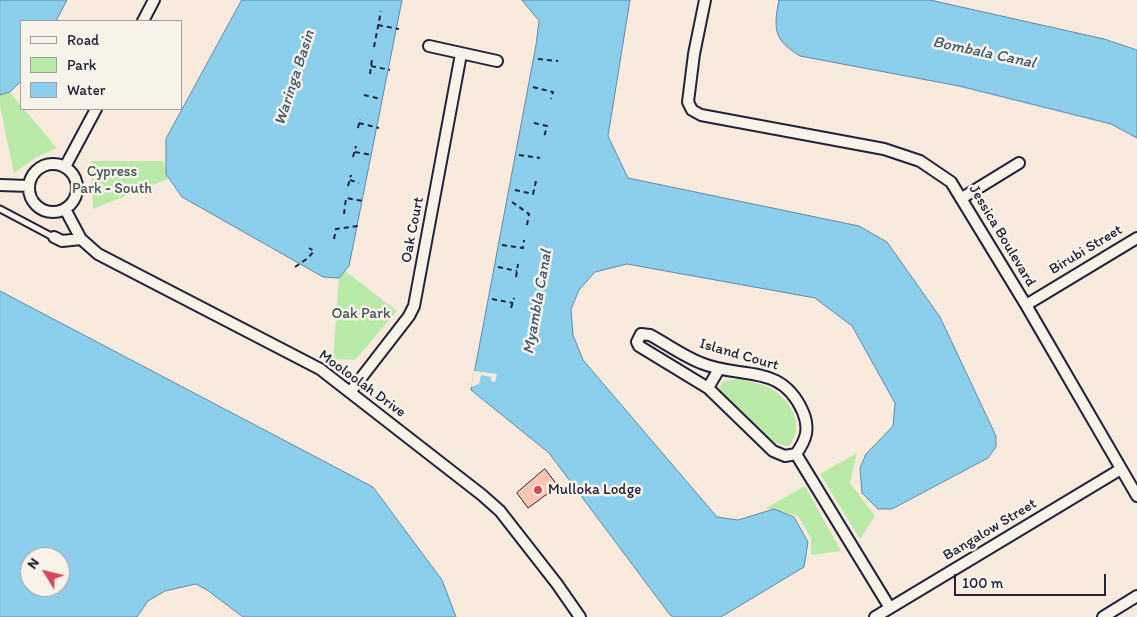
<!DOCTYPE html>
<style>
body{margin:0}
#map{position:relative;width:1137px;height:617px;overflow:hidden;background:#f8eadd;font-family:Itim,sans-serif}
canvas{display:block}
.legend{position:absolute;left:20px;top:20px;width:162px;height:90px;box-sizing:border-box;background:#f7f3e8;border:1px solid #a29fa3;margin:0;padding:6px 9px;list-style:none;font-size:15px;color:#22223b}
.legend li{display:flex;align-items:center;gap:10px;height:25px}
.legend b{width:25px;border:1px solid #a29fa3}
.north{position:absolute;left:20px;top:547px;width:50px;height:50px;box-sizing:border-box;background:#f7f3e8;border:1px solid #a29fa3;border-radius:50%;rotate:306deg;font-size:14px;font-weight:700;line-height:20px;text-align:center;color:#22223b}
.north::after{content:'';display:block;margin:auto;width:18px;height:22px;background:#d1495b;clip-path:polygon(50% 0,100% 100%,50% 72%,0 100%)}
.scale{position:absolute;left:954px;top:574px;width:152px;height:22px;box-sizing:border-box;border:2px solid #22223b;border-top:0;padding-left:6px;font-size:15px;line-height:18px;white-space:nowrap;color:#22223b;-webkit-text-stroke:4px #f7f3e8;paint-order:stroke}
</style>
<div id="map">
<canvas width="1137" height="617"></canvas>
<ul class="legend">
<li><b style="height:6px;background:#f7f3e8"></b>Road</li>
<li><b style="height:14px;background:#baeaa8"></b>Park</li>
<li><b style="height:14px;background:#8ccfed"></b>Water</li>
</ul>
<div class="north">N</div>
<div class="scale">100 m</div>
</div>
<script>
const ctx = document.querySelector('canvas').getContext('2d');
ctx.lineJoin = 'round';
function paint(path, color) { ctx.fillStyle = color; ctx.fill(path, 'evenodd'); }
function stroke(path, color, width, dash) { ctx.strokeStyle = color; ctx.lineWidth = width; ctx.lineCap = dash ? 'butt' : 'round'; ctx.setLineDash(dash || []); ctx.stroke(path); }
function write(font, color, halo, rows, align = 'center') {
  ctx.font = font + ' Itim,sans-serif'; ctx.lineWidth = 5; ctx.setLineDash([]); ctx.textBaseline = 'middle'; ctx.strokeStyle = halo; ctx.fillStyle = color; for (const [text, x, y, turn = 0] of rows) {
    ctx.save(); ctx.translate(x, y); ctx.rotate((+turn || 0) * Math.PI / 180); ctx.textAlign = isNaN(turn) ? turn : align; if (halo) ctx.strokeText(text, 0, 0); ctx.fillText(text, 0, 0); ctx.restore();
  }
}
const green = new Path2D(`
 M10,92L21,106V109H24L57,148L35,158L14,173L0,106V95Z
 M91,161H164L168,179L93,209Z
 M345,271L397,311L355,360L333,359L339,278Z
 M739,379C748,381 758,383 766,386C789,397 807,424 789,446C771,448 727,404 719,388L723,381Z
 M857,453L850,483L875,516L860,539L820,474Z
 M805,486L841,551L811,555V538L798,516L766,508Z`);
const water = new Path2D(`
 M0,0H67L56,21H21V81L10,92L0,95Z
 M242,0H402L349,266L339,278L323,277L182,197L166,174V139Z
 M522,0H630L608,136L628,178L859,226L887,242L940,317L996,436V447L988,458L892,509H878L862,493L860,468L866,454L893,426L895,403L852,326L815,298L627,264L595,272L579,290L571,309L573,335L583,360L717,517L738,520L774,509L794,517L808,542L804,567L721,617H673L670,615L549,453L471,390L536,45L539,21Z
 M779,0H930L1104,39L1137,50V138L1111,124L959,86L800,56C774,40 773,30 779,0Z
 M0,291L373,487L442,580L456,617H243L207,590L196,584L165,591L148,601L137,617H0ZM30,557H60V587H30Z`);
const pier = new Path2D(`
 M474,371L497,374L495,382L491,381V377L481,375L479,384L471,387Z`);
const building = new Path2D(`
 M545,469L558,486L528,508L517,493Z`);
const path = new Path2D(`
 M378,25L399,29
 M374,47L381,11
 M538,59L558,61
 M371,66L390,70
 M370,74L372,59
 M533,87L553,92L551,99
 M364,95L381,99
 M359,123L379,128
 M534,123L547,126L544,137
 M358,128L360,119
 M355,152L372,155
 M519,155L540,158
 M353,157L356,146
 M350,180L359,183
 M348,186L351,175
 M515,190L533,194L536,181
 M512,202L529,214L527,225
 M344,214L346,198L363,201
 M334,239L336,229L358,226
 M502,245L523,248L524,240
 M295,267L308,258L314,251L309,248
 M498,267L517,271
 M516,277L518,264
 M492,299L513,303
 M511,308L514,298`);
const lane = new Path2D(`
 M0,209L53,237`);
const street = new Path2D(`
 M705,0L694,54L688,102L692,110L701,115L884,149L920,161L951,182L1026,305L1137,496
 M143,21L154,0
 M429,46L497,61
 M29 188a24 24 0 1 1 48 0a24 24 0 1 1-48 0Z
 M66,165L96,109
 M0,185L29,186
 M962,198L1019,163
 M65,209L81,239L98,254L320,369L482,495L500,511L557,584L580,617
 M54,237L62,241L81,239
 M1026,305L1137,238
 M641,334L650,335C667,344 683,356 701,363C741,380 781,362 803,412C810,429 806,440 796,454L785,456L773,451L708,388L639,346L637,342Z
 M708,388L719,369
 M351,391L409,316L414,306L461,54
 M796,454L890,608
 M875,617L1121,469
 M1103,617L1137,596`);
const markers = [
 [538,490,5,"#d1495b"]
];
const parkNames = [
 ["Cypress",112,172],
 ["Park - South",112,189],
 ["Oak Park",361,314]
];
const streetNames = [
 ["Oak Court",413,230,-79],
 ["Jessica Boulevard",1002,236,59],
 ["Birubi Street",1086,250,-31],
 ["Island Court",739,355,16],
 ["Mooloolah Drive",362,384,36],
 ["Bangalow Street",990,530,-31]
];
const poiNames = [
 ["Mulloka Lodge",548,490]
];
const waterNames = [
 ["Bombala Canal",984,53,12],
 ["Waringa Basin",295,78,-72],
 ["Myambla Canal",538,302,-80]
];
paint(green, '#baeaa8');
paint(water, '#8ccfed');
stroke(water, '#628aa6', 1);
paint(pier, '#f8eadd');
paint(building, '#fec6b1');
stroke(building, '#22223b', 1);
stroke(lane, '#22223b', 9);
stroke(street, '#22223b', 14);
stroke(path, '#22223b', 2, [5, 4]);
stroke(lane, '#f7f3e8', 5);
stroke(street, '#f7f3e8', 10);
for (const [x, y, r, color] of markers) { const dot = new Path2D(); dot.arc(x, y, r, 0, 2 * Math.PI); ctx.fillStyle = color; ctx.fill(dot); stroke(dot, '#f7f3e8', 2); }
write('15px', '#485456', '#f7f3e8', parkNames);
write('15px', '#22223b', '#f7f3e8', streetNames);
write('15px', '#22223b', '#f7f3e8', poiNames, 'left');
write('italic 16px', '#425670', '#f7f3e8', waterNames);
</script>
